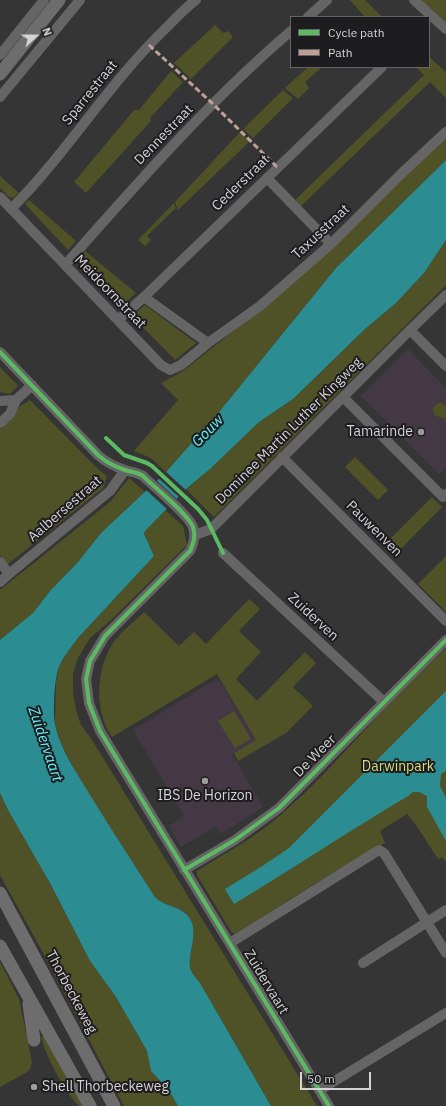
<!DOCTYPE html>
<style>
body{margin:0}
#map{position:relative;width:446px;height:1106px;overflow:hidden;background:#363536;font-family:"IBM Plex Sans",sans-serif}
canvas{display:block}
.legend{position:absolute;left:290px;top:16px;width:140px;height:52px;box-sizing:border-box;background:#1d1c1e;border:1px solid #676567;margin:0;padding:5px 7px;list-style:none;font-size:12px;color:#d5d3d5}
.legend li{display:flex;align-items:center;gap:8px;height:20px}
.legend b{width:20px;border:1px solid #676567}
.north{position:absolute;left:16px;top:16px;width:40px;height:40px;-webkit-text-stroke:3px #1d1c1e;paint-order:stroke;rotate:69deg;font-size:11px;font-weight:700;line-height:16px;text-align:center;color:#d5d3d5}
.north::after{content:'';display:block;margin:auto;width:14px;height:18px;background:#d5d3d5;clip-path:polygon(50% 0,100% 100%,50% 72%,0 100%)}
.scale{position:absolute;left:300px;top:1072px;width:71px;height:18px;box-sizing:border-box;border:2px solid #d5d3d5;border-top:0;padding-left:5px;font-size:12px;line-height:14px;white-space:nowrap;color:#d5d3d5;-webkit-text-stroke:3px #1d1c1e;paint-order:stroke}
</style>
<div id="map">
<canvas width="446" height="1106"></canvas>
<ul class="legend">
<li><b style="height:5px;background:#5cba63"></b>Cycle path</li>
<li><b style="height:5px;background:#bda197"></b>Path</li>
</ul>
<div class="north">N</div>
<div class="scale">50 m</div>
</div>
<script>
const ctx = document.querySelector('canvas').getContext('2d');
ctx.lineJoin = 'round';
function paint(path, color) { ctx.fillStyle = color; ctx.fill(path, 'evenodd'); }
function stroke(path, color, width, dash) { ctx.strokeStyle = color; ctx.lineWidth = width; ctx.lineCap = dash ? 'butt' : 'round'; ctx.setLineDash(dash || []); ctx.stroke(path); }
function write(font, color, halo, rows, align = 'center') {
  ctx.font = font + ' "IBM Plex Sans",sans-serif'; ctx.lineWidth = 4; ctx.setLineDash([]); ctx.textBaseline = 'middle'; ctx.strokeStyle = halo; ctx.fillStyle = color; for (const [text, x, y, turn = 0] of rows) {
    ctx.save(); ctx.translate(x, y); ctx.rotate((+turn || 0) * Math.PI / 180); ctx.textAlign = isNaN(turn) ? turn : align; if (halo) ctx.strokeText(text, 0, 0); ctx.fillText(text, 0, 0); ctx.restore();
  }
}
const education = new Path2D(`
 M408,349L446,388V468L439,474L361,396Z
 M218,678L256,740L232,754L263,807L221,834L216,826L181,847L169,826L184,816L133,730Z`);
const green = new Path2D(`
 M350,0H365L382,17H365Z
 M421,0H446V22Z
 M215,25L223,33L228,31L233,37L191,79L174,63Z
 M429,57L446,72V98L430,82L301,206L295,200L424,75L416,67H429Z
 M308,67H322L305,82L309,88L298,99L285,88Z
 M171,71L183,82L150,118L151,121L86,193L74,182L134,110H139Z
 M283,90L293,98L253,138L243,129Z
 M240,132L250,141L178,210L175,202Z
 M446,138V160L336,268L219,412L166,472L151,458L134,451L178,400L161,383L178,374L187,368L284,291L373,202Z
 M0,176L19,193L13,198L9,197L0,188Z
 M29,200L76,241L68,250L25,204Z
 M174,203L176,208L147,236L151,240L145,246L138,240Z
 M446,240V285L214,517L186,489L210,469L259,422L293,399L364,330L396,303L424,273Z
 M85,251L136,293L122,306L78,261Z
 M145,305L196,343L175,360L132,316Z
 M0,367L18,386L10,394L0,392Z
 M30,400L99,470L107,476L103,488L8,564L0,555V429L13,418L19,407Z
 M441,403L446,406V419L434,415L433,408L437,404Z
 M355,457L388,490L378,500L345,467Z
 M129,478L145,492L101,533L78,562L50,591L33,613L0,640V590L110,502Z
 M432,497L442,507L396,554L385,544Z
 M165,510L183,526L187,545L111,620L90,638L78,658L73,674V693L77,714L81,725L92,740L317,1106H271L200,983C197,979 191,973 190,968C188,951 202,927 185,913C177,906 164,906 155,897L103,817L76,773L61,744L55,723L56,682L59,667L67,653L77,639L154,556L144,534L145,531Z
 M446,556V612L418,584Z
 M249,599L260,609L239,631L261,652L236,679L257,701L305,652L316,663L293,687L313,706L286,733L238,761L234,753L256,740L217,674L112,737C95,712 96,676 109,650C116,635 133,623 144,612L179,646L194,632L206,644Z
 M446,648V862L442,857L438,859L416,825L407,814L380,831L385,843L314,884L235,934L232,933L197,875V871C224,854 252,839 276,819C315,786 349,747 383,710C403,689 425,668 446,648Z
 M234,711L251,739L235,748L218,721Z
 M0,793L8,810L51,885L90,961L116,997L147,1051L151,1071L168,1089L178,1106H124L41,949L0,875Z
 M0,962L19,999L32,1062L30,1069L27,1072L0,1087Z
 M41,1036L46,1037L83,1105L82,1106H79C64,1091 46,1057 41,1036Z`);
const water = new Path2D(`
 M446,160V240L424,273L396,303L364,330L293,399L259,422L210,469L186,489L145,531L144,534L154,556L77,639C71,648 63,657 59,667C54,679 53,712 55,724C60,750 77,773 90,795C111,829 133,863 155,897C164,906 177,906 185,913C202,927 188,950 190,967C191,973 197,979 200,983L271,1106H178L168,1089L151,1071L147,1051L116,997L90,961L51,885L8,810L0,793V640L33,613L50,591L78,562L101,533L166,472L219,412L336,268Z
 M446,691V771L441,774L440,786L446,798V841L427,807V796L419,792H413L408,796C349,831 292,869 234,904L225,889L261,867L289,848Z`);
const pier = new Path2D(`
 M164,470L187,491L180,498L157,477Z
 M155,479L178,500L168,510L145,489Z`);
const minor = new Path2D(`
 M414,0L446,29
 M308,17L327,0
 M0,55L44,0
 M0,97L80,0
 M267,178L331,244
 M0,197L161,365L170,370L181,365L208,343L260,306L331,244L401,174L446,132
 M11,209C67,153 108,84 165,29C175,19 185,8 196,0
 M65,265C137,184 208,102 291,31
 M144,297L208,343
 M119,319L144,297L382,67
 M410,330L446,366
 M0,352L99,456C106,462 116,467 125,470C131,472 137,472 143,476C154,487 188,514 193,527C196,536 194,543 190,551L105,636L90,661L86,679L89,703L100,731L329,1106
 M343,397L443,497L446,494
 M0,401L16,400
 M0,423L10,414L16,400L32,385
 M282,457L446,621
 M195,535L211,529L410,330L446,295
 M223,553L384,702
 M0,562L9,574L0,582
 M9,574L110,491L125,470
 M184,870L235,840L279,808L446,640
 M230,943L379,850L384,853L446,953
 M363,963L446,910
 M320,1090L446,1013`);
const major = new Path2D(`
 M0,74L59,0
 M0,893L114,1106
 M0,946L90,1106
 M29,1004L34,1040`);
const quiet = new Path2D(`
 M149,45L213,104L277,167`);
const cycleway = new Path2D(`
 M0,352L99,456C106,462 116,467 125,470C131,472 137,472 143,476C154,487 188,514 193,527C196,536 194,543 190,551L105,636L90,661L86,679L89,703L100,731L329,1106
 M106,438L124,455L147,463L152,466L198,509L207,520L223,553
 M184,870L235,840L279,808L446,640`);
const markers = [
 [421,432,4,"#9d9c9d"],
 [205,781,4,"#9d9c9d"],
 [34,1087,4,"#9d9c9d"]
];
const streetNames = [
 ["Sparrestraat",90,93,-51],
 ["Dennestraat",164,135,-46],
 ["Cederstraat",241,183,-44],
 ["Taxusstraat",321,232,-43],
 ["Meidoornstraat",110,292,46],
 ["Dominee Martin Luther Kingweg",289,431,-45],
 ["Aalbersestraat",65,509,-41],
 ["Pauwenven",374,529,45],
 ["Zuiderven",313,617,43],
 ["De Weer",315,756,-45],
 ["Zuidervaart",266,982,59],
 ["Thorbeckeweg",71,992,62]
];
const poiNames = [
 ["Tamarinde",413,432],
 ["IBS De Horizon",205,796,"center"],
 ["Shell Thorbeckeweg",42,1087,"left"]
];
const parkNames = [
 ["Darwinpark",398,767]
];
const waterNames = [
 ["Gouw",208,431,-46],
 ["Zuidervaart",45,744,71]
];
paint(education, '#433844');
paint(green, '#4f5226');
paint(water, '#2b8d91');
paint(pier, '#363536');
stroke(minor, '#656565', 10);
stroke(major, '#6d6d6d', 13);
stroke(quiet, '#bda197', 3, [6, 3]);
stroke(cycleway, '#5cba63', 4);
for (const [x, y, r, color] of markers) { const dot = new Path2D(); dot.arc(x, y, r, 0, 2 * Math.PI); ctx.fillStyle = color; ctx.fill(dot); stroke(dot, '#1d1c1e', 1.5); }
write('14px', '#d5d3d5', '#1d1c1e', streetNames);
write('14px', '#d5d3d5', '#1d1c1e', poiNames, 'right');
write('14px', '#d6de7b', '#1d1c1e', parkNames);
write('italic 15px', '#62f4f9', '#1d1c1e', waterNames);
</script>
